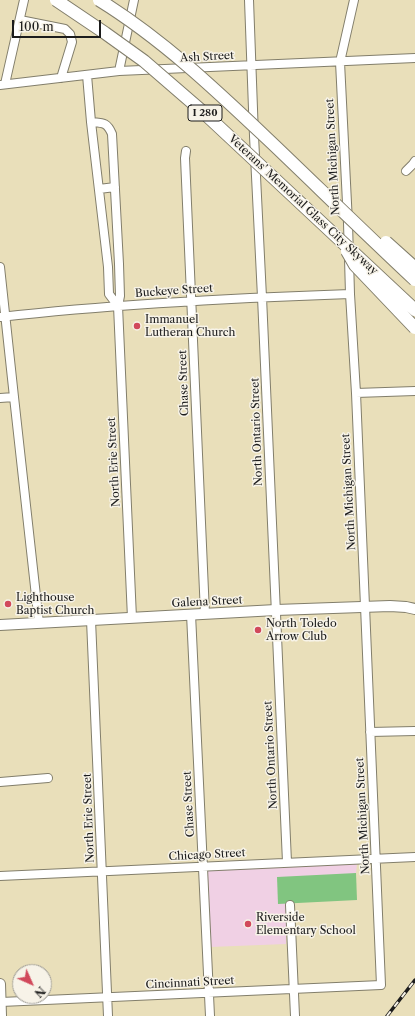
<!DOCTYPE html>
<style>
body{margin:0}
#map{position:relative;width:415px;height:1016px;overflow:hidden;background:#e9dfba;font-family:"Libre Caslon Text",serif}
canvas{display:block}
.north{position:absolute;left:12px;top:964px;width:40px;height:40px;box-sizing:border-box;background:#f7f3e8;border:1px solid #9f9d96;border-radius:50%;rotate:135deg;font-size:11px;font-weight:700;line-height:16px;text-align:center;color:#1c1c1c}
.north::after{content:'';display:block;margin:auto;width:14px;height:18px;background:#d1495b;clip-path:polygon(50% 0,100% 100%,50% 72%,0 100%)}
.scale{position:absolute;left:12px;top:20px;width:89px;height:18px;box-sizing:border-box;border:2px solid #1c1c1c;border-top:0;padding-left:5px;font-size:12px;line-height:14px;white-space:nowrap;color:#1c1c1c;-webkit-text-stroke:3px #f7f3e8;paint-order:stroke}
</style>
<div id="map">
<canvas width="415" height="1016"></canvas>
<div class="north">N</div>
<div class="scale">100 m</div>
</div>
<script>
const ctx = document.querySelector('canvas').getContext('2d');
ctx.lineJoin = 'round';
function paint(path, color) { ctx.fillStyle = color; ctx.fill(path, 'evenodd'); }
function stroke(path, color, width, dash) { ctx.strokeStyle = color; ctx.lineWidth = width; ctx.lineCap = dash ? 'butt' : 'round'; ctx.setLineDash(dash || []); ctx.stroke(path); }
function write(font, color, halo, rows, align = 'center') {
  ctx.font = font + ' "Libre Caslon Text",serif'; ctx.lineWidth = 3; ctx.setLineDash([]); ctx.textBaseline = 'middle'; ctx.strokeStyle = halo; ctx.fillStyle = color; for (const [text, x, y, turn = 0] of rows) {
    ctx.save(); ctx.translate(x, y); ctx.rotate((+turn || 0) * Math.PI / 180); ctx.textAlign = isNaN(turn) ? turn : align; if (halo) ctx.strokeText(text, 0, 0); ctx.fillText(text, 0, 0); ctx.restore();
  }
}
const built = new Path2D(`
 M357,864L356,873L286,904V944L210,947L207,870Z`);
const green = new Path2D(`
 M356,873L357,900L278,904L277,877Z`);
const minor = new Path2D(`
 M249,0L254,136L262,297L287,862
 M20,20L65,29L70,34L72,42L61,78
 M119,71L134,0
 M87,75L91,122L108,267L109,294L118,306
 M5,84L24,0
 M0,85L119,71L415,58
 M91,122C103,123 107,122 112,134L119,264L120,296L118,306L132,618
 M186,151L185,158L205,614
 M406,171L413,164L415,161
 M99,189L115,187
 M0,267L14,397L39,623
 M0,317C116,304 233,298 350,294
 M356,393L415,391
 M0,398L14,397
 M191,614L210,1016
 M91,620L108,1016
 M370,732L415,731
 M0,782L48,778
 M0,876L415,857
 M290,905L295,1016
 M1,1002L381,985L356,393L350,294L348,223L340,62L354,0`);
const major = new Path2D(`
 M0,625L276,610L390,606L406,607L415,609
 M0,984L1,1016`);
const rail = new Path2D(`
 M387,1016L415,980`);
const highwayBridge = new Path2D(`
 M56,0L105,33L144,61L203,112L415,310
 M99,0C164,40 220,94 275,146C322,191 368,236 415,280
 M386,242L415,268
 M347,251L355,265L415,328`);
const markers = [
 [137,326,4,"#d1495b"],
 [8,604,4,"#d1495b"],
 [258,630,4,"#d1495b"],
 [248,924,4,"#d1495b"]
];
const shields = [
 [205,113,34]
];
const shieldNames = [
 ["I 280",205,113]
];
const streetNames = [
 ["Ash Street",207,57,-3],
 ["North Michigan Street",333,157,-93],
 ["Veterans' Memorial Glass City Skyway",303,205,43],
 ["Buckeye Street",174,291,-4],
 ["Chase Street",184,383,-92],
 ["North Ontario Street",257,432,-92],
 ["North Erie Street",114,462,-93],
 ["North Michigan Street",349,492,-93],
 ["Galena Street",207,602,-3],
 ["North Ontario Street",271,755,-93],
 ["Chase Street",189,804,-93],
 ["North Michigan Street",363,816,-93],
 ["North Erie Street",89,818,-92],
 ["Chicago Street",207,855,-3],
 ["Cincinnati Street",190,983,-3]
];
const poiNames = [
 ["Immanuel",145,320],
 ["Lutheran Church",145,333],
 ["Lighthouse",16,598],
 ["Baptist Church",16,611],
 ["North Toledo",266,624],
 ["Arrow Club",266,637],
 ["Riverside",256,918],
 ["Elementary School",256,931]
];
paint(built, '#f0d0e4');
paint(green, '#81c580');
stroke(minor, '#827e6b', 10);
stroke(major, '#827e6b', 12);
stroke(minor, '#fff', 8);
stroke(major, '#fff', 10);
stroke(rail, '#1c1c1c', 3.5);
stroke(rail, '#f7f3e8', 2, [6]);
stroke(highwayBridge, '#827e6b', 14, []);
stroke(highwayBridge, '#fff', 12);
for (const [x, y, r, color] of markers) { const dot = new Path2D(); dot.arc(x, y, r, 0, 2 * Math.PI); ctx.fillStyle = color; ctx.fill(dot); stroke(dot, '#f7f3e8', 1.5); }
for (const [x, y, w] of shields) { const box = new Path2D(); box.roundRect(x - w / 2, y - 8, w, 16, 3); ctx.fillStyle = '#f7f3e8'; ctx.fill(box); stroke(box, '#1c1c1c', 1); }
write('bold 10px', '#1c1c1c', null, shieldNames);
write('11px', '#1c1c1c', '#f7f3e8', streetNames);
write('11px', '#1c1c1c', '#f7f3e8', poiNames, 'left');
</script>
